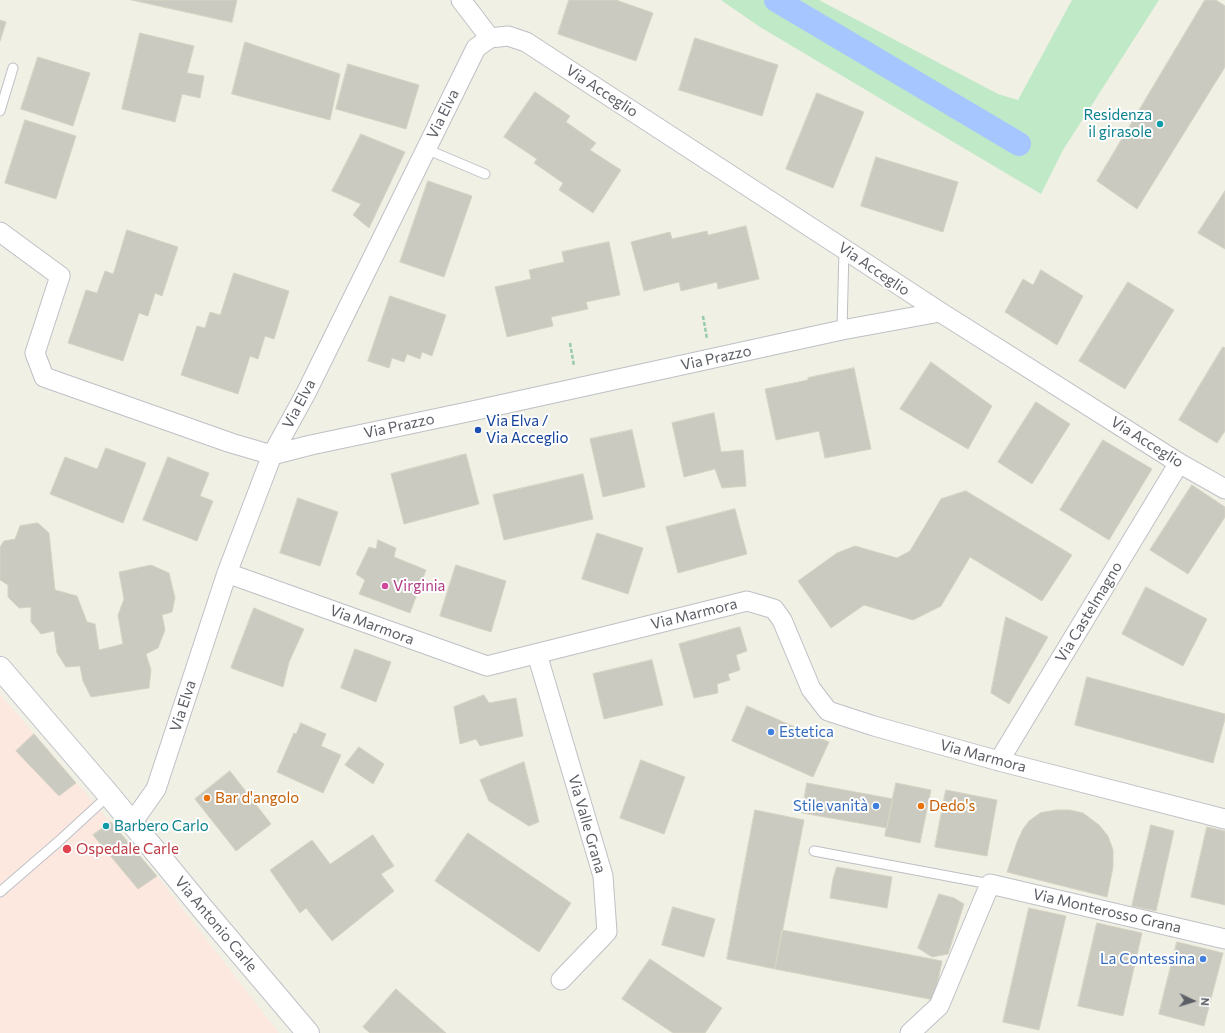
<!DOCTYPE html>
<meta charset="utf-8">
<style>
body{margin:0}
#map{position:relative;width:1225px;height:1033px;overflow:hidden;background:#f0f0e4;font-family:Commissioner,sans-serif}
canvas{display:block}
.north{position:absolute;left:1173px;top:981px;width:40px;height:40px;-webkit-text-stroke:3px #fff;paint-order:stroke;rotate:94deg;font-size:11px;font-weight:700;line-height:16px;text-align:center;color:#5c5f66}
.north::after{content:'';display:block;margin:auto;width:14px;height:18px;background:#5c5f66;clip-path:polygon(50% 0,100% 100%,50% 72%,0 100%)}
</style>
<div id="map">
<canvas width="1225" height="1033"></canvas>
<div class="north">N</div>
</div>
<script>
const ctx = document.querySelector('canvas').getContext('2d');
ctx.lineJoin = 'round';
function paint(path, color) { ctx.fillStyle = color; ctx.fill(path, 'evenodd'); }
function stroke(path, color, width, dash) { ctx.strokeStyle = color; ctx.lineWidth = width; ctx.lineCap = dash ? 'butt' : 'round'; ctx.setLineDash(dash || []); ctx.stroke(path); }
function write(font, color, halo, rows, align = 'center') {
  ctx.font = font + ' Commissioner,sans-serif'; ctx.lineWidth = 4; ctx.setLineDash([]); ctx.textBaseline = 'middle'; ctx.strokeStyle = halo; ctx.fillStyle = color; for (const [text, x, y, turn = 0] of rows) {
    ctx.save(); ctx.translate(x, y); ctx.rotate((+turn || 0) * Math.PI / 180); ctx.textAlign = isNaN(turn) ? turn : align; if (halo) ctx.strokeText(text, 0, 0); ctx.fillText(text, 0, 0); ctx.restore();
  }
}
const medical = new Path2D(`
 M0,694L157,876L279,1033H0Z`);
const green = new Path2D(`
 M721,0H819L998,94L1018,100L1072,0H1159L1063,150L1041,194L760,27Z`);
const canal = new Path2D(`
 M776,0L1019,144`);
const building = new Path2D(`
 M132,0H237L232,22Z
 M569,0H616L653,13L636,61L558,34Z
 M1205,0H1216L1225,6V67L1137,209L1097,181Z
 M0,20L6,22L0,41Z
 M140,33L194,46L187,73L204,76L200,98L182,94L175,122L122,109Z
 M695,38L778,65L762,116L679,90Z
 M245,42L340,74L330,120L232,94Z
 M38,57L90,73L73,126L21,109Z
 M348,64L419,85L406,129L336,109Z
 M535,92L570,116L566,122L596,143L590,150L621,170L593,213L559,190L563,183L534,163L537,159L504,137Z
 M817,93L864,112L833,188L786,169Z
 M25,120L76,136L56,199L5,183Z
 M361,134L405,152L369,228L353,215L361,204L332,191Z
 M876,157L958,182L943,232L861,206Z
 M428,181L472,196L444,277L400,262Z
 M1225,191V249L1198,233Z
 M746,226L759,279L718,289L717,282L681,291L679,282L644,291L631,242L670,232L672,239L707,231L708,235Z
 M127,230L178,247L162,296L155,293L148,316L139,313L123,361L68,343L86,290L97,293L105,271L113,274Z
 M609,242L620,295L586,302L588,309L551,317L553,326L507,337L495,287L531,279L529,270L564,262L562,252Z
 M1041,270L1083,296L1057,345L1005,312L1023,279L1033,285Z
 M234,273L289,291L274,339L265,336L258,359L250,356L238,394L181,375L197,326L205,328L210,312L220,315Z
 M1128,282L1174,310L1125,389L1079,361Z
 M390,296L446,315L432,356L422,352L420,359L407,354L404,362L392,358L389,368L368,361Z
 M1223,347L1225,348V431L1217,443L1179,420Z
 M931,362L992,406L968,449L900,409Z
 M854,368L871,449L825,458L819,431L776,440L765,389L808,380V378Z
 M1036,402L1070,424L1032,484L998,462Z
 M714,413L721,452L743,450L746,486L722,488L715,469L684,477L672,423Z
 M632,430L645,487L603,497L590,439Z
 M1103,440L1152,469L1109,540L1060,510Z
 M106,448L146,463L123,523L50,494L65,457L97,469Z
 M466,454L479,504L404,524L391,474Z
 M168,457L209,473L200,496L213,501L197,541L143,520Z
 M583,474L593,519L504,540L493,495Z
 M1192,485L1225,507V517L1188,574L1150,550Z
 M966,491L1072,555L1042,601L970,557L941,606L913,620L864,605L831,628L798,581L837,553L855,546L897,558L910,551L941,499Z
 M298,498L338,512L320,566L280,553Z
 M735,509L747,554L678,573L666,527Z
 M38,523L49,533L55,590L77,596L87,622L95,624L99,650L123,644L118,615L124,599L119,572L151,565L169,573L175,598L172,612L162,615L165,630L158,648L146,654L151,670L149,688L91,697L83,681L80,666L66,667L57,653L54,631L41,634L31,622V607L19,608L8,597V585L0,580V547L4,541L15,539L20,526Z
 M597,533L643,548L628,594L582,579Z
 M378,540L396,548L394,557L426,570L410,613L359,594L365,580L356,574L369,547L376,549Z
 M456,565L506,581L491,632L440,616Z
 M1146,587L1207,619L1183,666L1122,634Z
 M254,608L304,629L289,662L283,687L231,668Z
 M1006,617L1048,637L1009,704L991,693Z
 M740,627L747,651L736,655L740,670L728,674L730,680L717,684L718,693L694,698L679,644Z
 M355,649L391,662L376,702L341,688Z
 M652,660L663,705L604,719L593,674Z
 M1087,677L1225,714V719L1213,763L1075,725Z
 M484,695L489,703L516,698L523,736L480,746L476,739L460,744L454,707Z
 M747,706L829,742L813,777L732,741Z
 M301,723L326,734L321,746L341,755L323,793L277,772L294,733L296,734Z
 M34,734L76,783L59,796L16,751Z
 M359,747L384,764L373,784L345,765Z
 M641,760L685,777L664,834L620,818Z
 M524,762L539,822L529,826L489,801L480,780Z
 M230,771L271,824L236,851L195,799Z
 M807,783L893,799L887,828L802,813Z
 M896,783L931,790L920,843L885,836Z
 M946,790L997,800L987,856L935,847Z
 M755,810L804,820L775,969L727,959Z
 M1056,810H1070L1083,813L1099,825L1108,836L1113,850V867L1107,897L1007,872L1017,842L1023,829L1029,821L1040,813Z
 M111,822L157,876L138,889L93,835Z
 M1151,825L1174,831L1156,911L1132,906Z
 M1207,827L1225,831V905L1191,897Z
 M468,833L571,903L539,952L435,881Z
 M373,835L394,866L381,874L394,891L332,941L306,908L300,913L270,870L312,840L330,864Z
 M837,867L892,877L887,908L830,898L833,879Z
 M939,894L954,898L964,904L948,954L932,957L918,948Z
 M673,907L715,919L704,957L662,945Z
 M1029,908L1066,916L1039,1030L1003,1022Z
 M1097,923L1142,933L1123,1016L1078,1006Z
 M782,930L942,961L934,1000L775,969Z
 M1177,942L1223,953L1204,1026L1159,1014Z
 M650,959L722,1008L705,1033H673L622,999Z
 M396,989L446,1033H370L363,1027Z`);
const path = new Path2D(`
 M703,316L707,339
 M570,343L574,366`);
const lane = new Path2D(`
 M0,111L13,68
 M426,149L485,174
 M842,330L844,249
 M814,851L990,884
 M0,892L59,841L109,795`);
const street = new Path2D(`
 M461,0L490,38
 M0,232L60,276L35,353L44,377L231,443L272,455L311,445L472,411L842,330L940,312
 M227,573L487,666L747,601L774,609L782,620L811,689L828,711L874,726L999,761L1225,819
 M537,654L603,876L607,932L561,980
 M999,761L1179,463
 M132,823L156,789L227,573L272,455L306,393L476,48L490,38L508,36L526,42L844,249L940,312L1179,463L1225,489
 M910,1033L939,1006L990,884L1225,939`);
const secondary = new Path2D(`
 M0,668L109,795L202,908L308,1033`);
const markers = [
 [1160,124,4,"#0f9aa8"],
 [478,430,4,"#1a4fb4"],
 [385,586,4,"#d1479c"],
 [771,732,4,"#3f7fe0"],
 [207,798,4,"#e8710a"],
 [876,806,4,"#3f7fe0"],
 [921,806,4,"#e8710a"],
 [106,826,4,"#0f9aa8"],
 [67,849,5,"#e0444e"],
 [1203,959,4,"#3f7fe0"]
];
const streetNames = [
 ["Via Acceglio",602,91,33],
 ["Via Elva",443,114,-64],
 ["Via Acceglio",874,269,34],
 ["Via Prazzo",716,358,-12],
 ["Via Elva",299,404,-62],
 ["Via Prazzo",399,426,-12],
 ["Via Acceglio",1147,442,32],
 ["Via Castelmagno",1089,612,-59],
 ["Via Marmora",694,614,-14],
 ["Via Marmora",372,625,20],
 ["Via Elva",183,706,-72],
 ["Via Marmora",983,756,15],
 ["Via Valle Grana",587,824,74],
 ["Via Monterosso Grana",1107,911,13],
 ["Via Antonio Carle",216,924,50]
];
const cultureNames = [
 ["Residenza",1152,115],
 ["il girasole",1152,132],
 ["Barbero Carlo",114,826,"left"]
];
const transitNames = [
 ["Via Elva /",486,421],
 ["Via Acceglio",486,438]
];
const hotelNames = [
 ["Virginia",393,586]
];
const shopNames = [
 ["Estetica",779,732,"left"],
 ["Stile vanità",868,806],
 ["La Contessina",1195,959]
];
const foodNames = [
 ["Bar d'angolo",215,798],
 ["Dedo's",929,806]
];
const healthNames = [
 ["Ospedale Carle",76,849]
];
paint(medical, '#fde8e0');
paint(green, '#bfe9c7');
stroke(canal, '#a5c6ff', 24);
paint(building, '#cbcac1');
stroke(building, '#d5d3c2', 1);
stroke(lane, '#bec0c6', 11);
stroke(street, '#bec0c6', 21);
stroke(secondary, '#bfc1c9', 24);
stroke(path, '#97cab0', 2.5, [4, 2]);
stroke(lane, '#fff', 9);
stroke(street, '#fff', 19);
stroke(secondary, '#fff', 22);
for (const [x, y, r, color] of markers) { const dot = new Path2D(); dot.arc(x, y, r, 0, 2 * Math.PI); ctx.fillStyle = color; ctx.fill(dot); stroke(dot, '#fff', 1.5); }
write('15px', '#5c5f66', '#fff', streetNames);
write('15px', '#0d838f', '#fff', cultureNames, 'right');
write('15px', '#164399', '#fff', transitNames, 'left');
write('15px', '#b23c85', '#fff', hotelNames, 'left');
write('15px', '#366cbe', '#fff', shopNames, 'right');
write('15px', '#c56008', '#fff', foodNames, 'left');
write('15px', '#be3a42', '#fff', healthNames, 'left');
</script>
